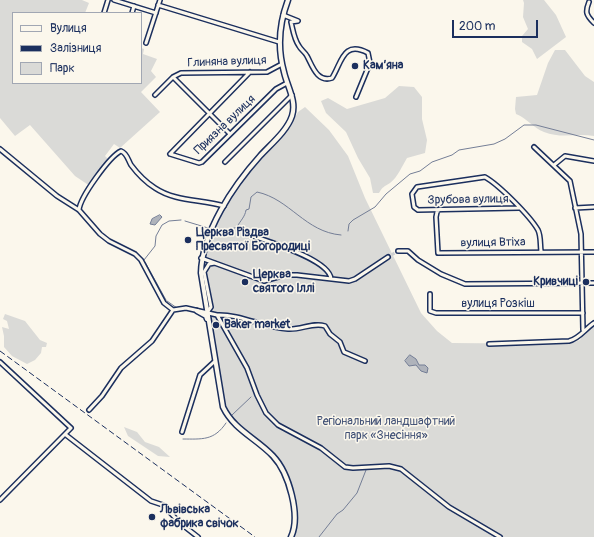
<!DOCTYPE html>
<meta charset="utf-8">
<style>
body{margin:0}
#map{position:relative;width:594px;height:537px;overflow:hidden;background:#fbf7ec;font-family:Pangolin,sans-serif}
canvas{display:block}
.legend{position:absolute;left:12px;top:12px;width:130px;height:72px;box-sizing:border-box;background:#fbf7ec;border:1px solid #a1a7b3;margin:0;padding:5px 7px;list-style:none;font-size:12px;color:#1b2f5e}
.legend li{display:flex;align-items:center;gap:8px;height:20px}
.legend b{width:20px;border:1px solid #a1a7b3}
.scale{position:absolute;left:452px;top:20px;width:86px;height:18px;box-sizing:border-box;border:2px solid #1b2f5e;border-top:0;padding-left:5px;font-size:12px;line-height:14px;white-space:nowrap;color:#1b2f5e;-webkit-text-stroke:3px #fbf7ec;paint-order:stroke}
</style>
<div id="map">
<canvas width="594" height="537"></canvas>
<ul class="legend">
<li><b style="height:5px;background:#fbf7ec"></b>Вулиця</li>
<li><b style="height:5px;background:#1b2f5e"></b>Залізниця</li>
<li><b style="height:11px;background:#dadad7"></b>Парк</li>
</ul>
<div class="scale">200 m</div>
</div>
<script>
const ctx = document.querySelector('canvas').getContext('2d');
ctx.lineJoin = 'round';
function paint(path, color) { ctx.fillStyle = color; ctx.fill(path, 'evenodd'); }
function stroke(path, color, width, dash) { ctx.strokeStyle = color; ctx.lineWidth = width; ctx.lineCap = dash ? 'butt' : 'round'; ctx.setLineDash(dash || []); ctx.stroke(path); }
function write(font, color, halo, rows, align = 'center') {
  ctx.font = font + ' Pangolin,sans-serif'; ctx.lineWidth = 3; ctx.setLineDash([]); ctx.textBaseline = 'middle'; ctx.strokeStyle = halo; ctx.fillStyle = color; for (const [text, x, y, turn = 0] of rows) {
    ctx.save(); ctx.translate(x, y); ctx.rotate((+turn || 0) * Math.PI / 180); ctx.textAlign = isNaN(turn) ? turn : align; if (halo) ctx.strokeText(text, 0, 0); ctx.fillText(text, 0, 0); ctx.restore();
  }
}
const green = new Path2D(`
 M0,0H82L89,3L85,13H13V83H141V48L144,49L143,54L157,59L151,71L156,77L141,92L160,112L120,148L114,144L105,156L109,160L90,186L75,176L30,125L15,136L0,118Z
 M523,0H544L556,15L566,37L537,59L532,49L522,42V36L528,29L523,17L524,3Z
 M555,50H565L585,76L594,82V136C577,133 561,139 544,132C533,128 527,118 516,114L515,109L516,97L537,95L548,63Z
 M399,86L414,87L422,97V119L427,140L425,153L407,158C402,166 398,177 390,183C384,187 383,186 379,193H373L370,178L358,158L346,132L326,113L321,101L328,98L347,109L385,98Z
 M305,107L329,130L348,156L365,198L421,313L437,331L452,343L567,344L580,340L585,332L594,325V537H293L298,522V507L287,471L278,456L234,420L224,403L212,325V306L203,265L205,251L227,203L243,180L289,128L298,112Z
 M5,314L25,321L40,340L47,343L46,347H42L41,353L35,360L27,364L12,356L4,347V336L2,327L9,329L7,321L3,319Z
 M124,427L137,432L145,442L159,447L170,457L158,456L128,436Z`);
const water = new Path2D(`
 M160,215L162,217L155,225L150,224L152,219Z
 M410,355L416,359L419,365H425L428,368L427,373L421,371L416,365L409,366L405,361Z`);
const stream = new Path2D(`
 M185,221L208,228
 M215,229L229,230L237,227C240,221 245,217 246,210L249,209L251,197L257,192C290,199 305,232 341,235
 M348,231L349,224L353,220L375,207L386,194L410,174L420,171L432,162L452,155L459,150L494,144L505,139L524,125H536L594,140
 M144,260L155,246L156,236L162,225L169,221L181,220
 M145,262L166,300
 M167,301L177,308
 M232,415L251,397
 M183,439C202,439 214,441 226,423
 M319,537L337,514L343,510L357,493L366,470`);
const minorTunnel = new Path2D(`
 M388,257L398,251`);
const minor = new Path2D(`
 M114,0L156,13
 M589,2C585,12 586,15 594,23
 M158,5L279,42
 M104,13L108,0
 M132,13L134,6
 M283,15L298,21L291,22C293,30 294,39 299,46C301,50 305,52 307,56C312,65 317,83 332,78C342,62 343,40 368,53L370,63L356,97
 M146,43L160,0
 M250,72L170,154L199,163L202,162L276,89L287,83
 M173,77L230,134
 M155,95L173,77L181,73L267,72L282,64
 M534,147L570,181L581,234L583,330
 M0,149L57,196L79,210L100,234L109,241L135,254L141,260L164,303L173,310
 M225,162L292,95
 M554,165L565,156L594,161
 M519,208L418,210L414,207L412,194L417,187L485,177C499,185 530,216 538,230C541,236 540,244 541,251
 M575,208L594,207
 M440,209L437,212L436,217L438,253L594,252
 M79,210C80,197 110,156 121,151C127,153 128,160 131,165C137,173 147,183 155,188C176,202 201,199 224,206
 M253,236C270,242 330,260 331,279
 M398,251H408L418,260L441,274L465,284L594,283
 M201,258L264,281L285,275H297L349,281L355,279L388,257
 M430,294V311L436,313H583
 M173,310L186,308L217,315L247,368L257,395L266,413L278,425L321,448L345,467L353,468L389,466L401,469L449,507L500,537
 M208,311L211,307L204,272L209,264L215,263
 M217,315C241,314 264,328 288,329C301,330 313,322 325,326L330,334L340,342L344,352L365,361
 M489,344L569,341C579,339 585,329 594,323
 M0,362L71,428L0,500
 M89,410L102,396L121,368L152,341L173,310
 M182,432L200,375L214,362
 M66,435L151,501L163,505L180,523L198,537`);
const major = new Path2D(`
 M288,0C279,24 277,47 284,72C287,86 297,101 292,116C287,131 271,144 260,156C233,186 202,232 201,273L223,407C234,430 256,438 273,456C289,473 301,516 291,537
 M197,311L206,316L207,319`);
const rail = new Path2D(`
 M0,351L255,537`);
const markers = [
 [355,66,4,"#1b2f5e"],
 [188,240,4,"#1b2f5e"],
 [245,282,4,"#1b2f5e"],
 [586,282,4,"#1b2f5e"],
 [216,325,4,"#1b2f5e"],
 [152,517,4,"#1b2f5e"]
];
const streetNames = [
 ["Глиняна вулиця",227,62,-2],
 ["Приязна вулиця",225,125,-44],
 ["Зрубова вулиця",468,200,-1],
 ["вулиця Втіха",493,243,-1],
 ["вулиця Розкіш",498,304]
];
const poiNames = [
 ["Кам’яна",363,66],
 ["Церква Різдва",196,233],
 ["Пресвятої Богородиці",196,247],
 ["Церква",253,275],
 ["святого Іллі",253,289],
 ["Кривчиці",578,282,"right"],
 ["Baker market",224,325],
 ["Львівська",160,510],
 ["фабрика свічок",160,524]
];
const parkNames = [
 ["Регіональний ландшафтний",386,422],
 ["парк «Знесіння»",386,436]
];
paint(green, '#dadad7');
paint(water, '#afb3bb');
stroke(water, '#747e96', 1);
stroke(stream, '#747e96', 1);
stroke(minorTunnel, '#cecfd0', 3, [3, 1.5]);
stroke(minor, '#1b2f5e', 6);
stroke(major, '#1b2f5e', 7);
stroke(minor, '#fbf7ec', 3);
stroke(major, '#fbf7ec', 4);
stroke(rail, '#1b2f5e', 1, [6, 3]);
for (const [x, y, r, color] of markers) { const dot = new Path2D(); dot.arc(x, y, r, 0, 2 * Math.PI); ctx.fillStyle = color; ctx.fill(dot); stroke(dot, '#fbf7ec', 1.5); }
write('12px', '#1b2f5e', '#fbf7ec', streetNames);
write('bold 12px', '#1b2f5e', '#fbf7ec', poiNames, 'left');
write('12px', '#415176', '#fbf7ec', parkNames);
</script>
